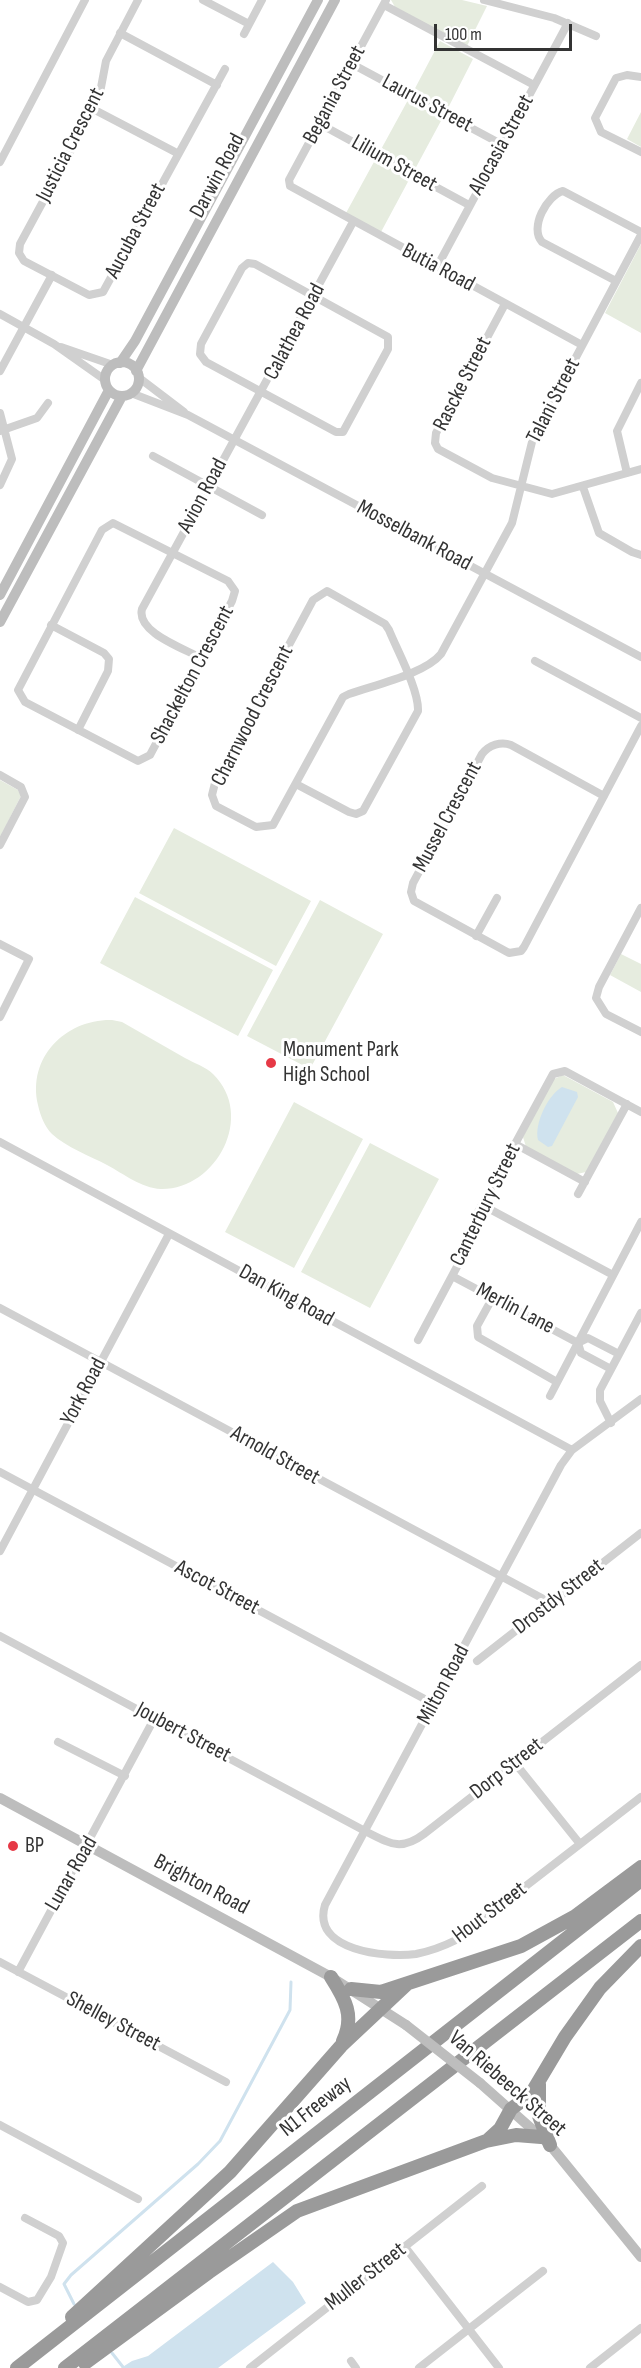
<!DOCTYPE html>
<style>
body{margin:0}
#map{position:relative;width:641px;height:2368px;overflow:hidden;background:#fff;font-family:"Sofia Sans Condensed",sans-serif}
canvas{display:block}
.scale{position:absolute;left:434px;top:24px;width:138px;height:27px;box-sizing:border-box;border:3px solid #333;border-top:0;padding-left:8px;font-size:18px;line-height:21px;white-space:nowrap;color:#333;-webkit-text-stroke:4px #fff;paint-order:stroke}
</style>
<div id="map">
<canvas width="641" height="2368"></canvas>
<div class="scale">100 m</div>
</div>
<script>
const ctx = document.querySelector('canvas').getContext('2d');
ctx.lineJoin = 'round';
function paint(path, color) { ctx.fillStyle = color; ctx.fill(path, 'evenodd'); }
function stroke(path, color, width, dash) { ctx.strokeStyle = color; ctx.lineWidth = width; ctx.lineCap = dash ? 'butt' : 'round'; ctx.setLineDash(dash || []); ctx.stroke(path); }
function write(font, color, halo, rows, align = 'center') {
  ctx.font = font + ' "Sofia Sans Condensed",sans-serif'; ctx.lineWidth = 6; ctx.setLineDash([]); ctx.textBaseline = 'middle'; ctx.strokeStyle = halo; ctx.fillStyle = color; for (const [text, x, y, turn = 0] of rows) {
    ctx.save(); ctx.translate(x, y); ctx.rotate((+turn || 0) * Math.PI / 180); ctx.textAlign = isNaN(turn) ? turn : align; if (halo) ctx.strokeText(text, 0, 0); ctx.fillText(text, 0, 0); ctx.restore();
  }
}
const green = new Path2D(`
 M391,0H462L487,6L467,46L395,7Z
 M440,41L473,59L446,112L412,94Z
 M408,100L442,119L414,171L379,153Z
 M641,112V147L627,139Z
 M375,160L410,178L381,232L346,213Z
 M641,244V333L605,313Z
 M0,780L18,790L21,796L0,837Z
 M174,828L311,901L276,966L139,893Z
 M135,897L273,970L238,1036L100,963Z
 M320,900L383,934L310,1069L247,1036Z
 M621,954L641,964V992L610,975Z
 M112,1020L122,1022C143,1034 164,1046 185,1058C194,1063 206,1067 213,1074C256,1116 216,1190 161,1189C141,1188 124,1174 107,1165C90,1156 66,1147 52,1134C45,1127 40,1115 38,1105C27,1057 66,1019 112,1020Z
 M563,1075L613,1102L618,1113L586,1172L577,1174L526,1147L523,1137L554,1079Z
 M294,1102L363,1139L294,1268L225,1232Z
 M370,1143L439,1179L370,1308L301,1272Z`);
const water = new Path2D(`
 M562,1087L577,1092L578,1097L552,1146L548,1147L538,1140C534,1124 548,1095 562,1087Z
 M273,2262L293,2282L306,2303L218,2368H121L132,2361L148,2356Z`);
const stream = new Path2D(`
 M74,2304L64,2284L71,2275L198,2164L220,2141L290,2010L291,1982
 M112,2353L123,2367`);
const street = new Path2D(`
 M138,0L106,61L99,98L20,244L19,253L24,261L89,295L103,292L225,69
 M203,0L249,24
 M386,0L289,180L290,186L582,345
 M484,0L554,18L596,36
 M384,5L534,85
 M120,33L217,85
 M244,34L262,0
 M352,64L501,144
 M641,77L627,75L616,78L595,118L601,132L641,152
 M93,109L177,153
 M320,124L469,205
 M0,162L85,0
 M248,263L255,264L388,337V349L343,432H336L206,362L200,354L201,344L242,268Z
 M437,267L568,23
 M616,281L542,242C529,228 547,195 563,191L641,232
 M505,304L436,433L435,443L438,449L492,478L552,494L641,469
 M0,314L54,344L105,380
 M61,347L113,365
 M0,371L52,275
 M138,377L184,412
 M131,393L188,415L641,657
 M0,413L12,459L0,485
 M0,431L37,418L48,403
 M153,456L262,515
 M627,473L617,431L641,383
 M583,487L599,533L632,552L641,555
 M113,523L228,581L235,591L232,601L150,755L138,761L25,702L18,690L102,530Z
 M51,625L104,653L109,659L108,671L78,730
 M201,658C183,648 136,632 142,609L353,222
 M535,661L641,718
 M0,775L21,787L25,797L0,845
 M296,784L349,812L356,814L363,811L418,711C419,690 397,650 389,630L385,624L327,591L313,600L215,783L212,795L216,806L256,827L273,825L343,697L349,694C374,685 425,674 441,654L512,523L533,438L641,235
 M604,796L511,745C501,741 489,745 482,754L413,883L411,892L414,901L509,953L521,951L524,947L641,726
 M641,908L599,987L596,998L606,1014L641,1032
 M476,936L497,898
 M0,944L29,959L0,1017
 M0,1142L572,1450
 M515,1144L585,1182
 M578,1194L627,1104
 M482,1205L613,1275
 M452,1276L578,1343L581,1353L611,1369
 M493,1297L477,1326L478,1337L557,1382
 M0,1308L551,1603
 M418,1340L468,1246L477,1214L553,1074L565,1071L641,1112
 M578,1343L588,1338L619,1354
 M550,1396L641,1222
 M641,1399L572,1450L561,1465L325,1905C311,1951 386,1958 416,1954C431,1951 444,1946 456,1940L641,1797
 M611,1423L600,1401V1390L641,1313
 M0,1472L434,1704
 M0,1551L169,1234
 M0,1636L365,1831C389,1843 400,1852 424,1834L641,1665
 M477,1661L641,1533
 M58,1742L125,1776
 M515,1763L580,1844
 M0,1962L226,2082
 M18,1972L154,1719
 M0,2125L138,2199
 M405,2247L499,2368
 M0,2287L28,2302L37,2300L51,2277L63,2243L59,2236L25,2218
 M351,2361L356,2368
 M250,2368L482,2186
 M419,2368L543,2271
 M590,2368L641,2328`);
const secondary = new Path2D(`
 M105 379a17 17 0 1 1 34 0a17 17 0 1 1-34 0Z
 M120,363L135,341L318,0
 M136,371L335,0
 M0,595L109,390
 M0,622L122,396
 M0,1798L331,1977L406,2025
 M480,2083L550,2145L641,2257`);
const highway = new Path2D(`
 M331,1977C345,1999 355,2016 343,2041
 M351,1989L381,1992L521,1946L574,1917L641,1867
 M539,2084V2116L550,2145
 M488,2140L500,2129L511,2109L531,2094L565,2037L600,1988L641,1946
 M72,2317L230,2172L341,2046L406,1985
 M85,2363L209,2272L297,2211L486,2141L516,2135L541,2137
 M17,2368L641,1880
 M65,2368L641,1921`);
const secondaryBridge = new Path2D(`
 M406,2025L480,2083`);
const markers = [
 [271,1063,6,"#e63946"],
 [13,1846,6,"#e63946"]
];
const streetNames = [
 ["Begania Street",335,95,-62],
 ["Laurus Street",427,104,28],
 ["Justicia Crescent",71,145,-63],
 ["Alocasia Street",502,145,-61],
 ["Lilium Street",394,164,29],
 ["Darwin Road",218,176,-62],
 ["Aucuba Street",136,231,-62],
 ["Butia Road",438,268,28],
 ["Calathea Road",295,332,-62],
 ["Rascke Street",463,384,-63],
 ["Talani Street",554,401,-63],
 ["Avion Road",203,496,-62],
 ["Mosselbank Road",414,536,28],
 ["Shackelton Crescent",193,675,-62],
 ["Charnwood Crescent",253,716,-63],
 ["Mussel Crescent",448,817,-62],
 ["Canterbury Street",486,1205,-64],
 ["Dan King Road",286,1296,29],
 ["Merlin Lane",515,1309,28],
 ["York Road",84,1392,-62],
 ["Arnold Street",275,1456,29],
 ["Ascot Street",217,1588,28],
 ["Drostdy Street",559,1597,-38],
 ["Milton Road",444,1685,-62],
 ["Joubert Street",183,1733,28],
 ["Dorp Street",507,1769,-38],
 ["Lunar Road",72,1874,-60],
 ["Brighton Road",201,1885,28],
 ["Hout Street",490,1913,-37],
 ["Shelley Street",113,2022,28],
 ["Van Riebeeck Street",507,2084,41],
 ["N1 Freeway",316,2107,-38],
 ["Muller Street",366,2277,-38]
];
const poiNames = [
 ["Monument Park",283,1050],
 ["High School",283,1075],
 ["BP",25,1846]
];
paint(green, '#e6ecdf');
paint(water, '#cfe2ee');
stroke(stream, '#cfe2ee', 3);
stroke(street, '#d0d0d0', 8);
stroke(secondary, '#bdbdbd', 10);
stroke(highway, '#9a9a9a', 14);
stroke(secondaryBridge, '#bdbdbd', 10);
for (const [x, y, r, color] of markers) { const dot = new Path2D(); dot.arc(x, y, r, 0, 2 * Math.PI); ctx.fillStyle = color; ctx.fill(dot); stroke(dot, '#fff', 2); }
write('22px', '#333', '#fff', streetNames);
write('22px', '#333', '#fff', poiNames, 'left');
</script>
